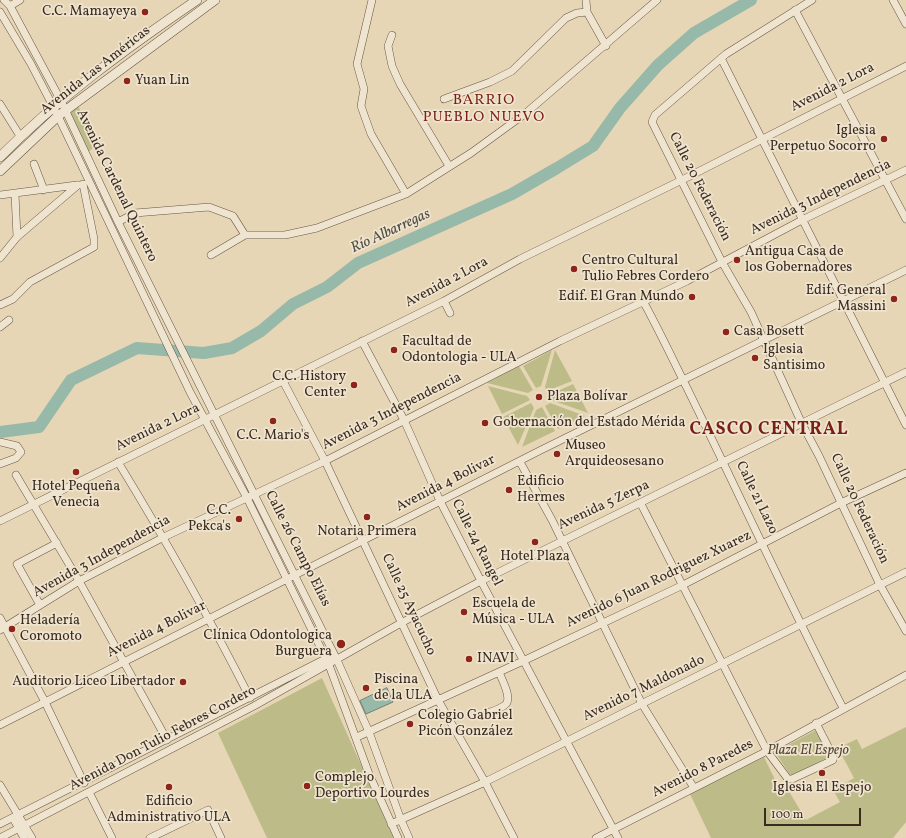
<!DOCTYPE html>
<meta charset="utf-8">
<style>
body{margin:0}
#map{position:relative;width:906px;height:838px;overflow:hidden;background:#e7d6b5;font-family:Vollkorn,serif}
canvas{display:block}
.scale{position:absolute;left:764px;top:808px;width:97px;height:18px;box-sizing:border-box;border:2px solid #3b2b1f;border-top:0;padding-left:5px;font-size:12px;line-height:14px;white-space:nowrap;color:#3b2b1f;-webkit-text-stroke:3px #efe4cf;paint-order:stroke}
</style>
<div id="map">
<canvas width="906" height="838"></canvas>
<div class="scale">100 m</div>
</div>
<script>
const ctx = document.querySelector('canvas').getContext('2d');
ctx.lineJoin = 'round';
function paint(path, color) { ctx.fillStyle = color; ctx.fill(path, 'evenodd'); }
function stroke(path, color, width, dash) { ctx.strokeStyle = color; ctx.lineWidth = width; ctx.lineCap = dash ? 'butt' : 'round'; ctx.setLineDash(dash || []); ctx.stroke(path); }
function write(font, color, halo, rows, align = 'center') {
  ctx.font = font + ' Vollkorn,serif'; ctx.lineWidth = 3.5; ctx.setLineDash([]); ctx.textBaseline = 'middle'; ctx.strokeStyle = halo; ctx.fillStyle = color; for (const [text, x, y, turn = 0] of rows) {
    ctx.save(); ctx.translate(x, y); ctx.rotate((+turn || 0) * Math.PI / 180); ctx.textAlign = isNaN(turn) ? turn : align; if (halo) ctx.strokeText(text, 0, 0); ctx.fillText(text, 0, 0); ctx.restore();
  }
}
const green = new Path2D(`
 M76,103L99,143L86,154L66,111Z
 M552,350L541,386L536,388L523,366Z
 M555,350L572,381L547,391L545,387Z
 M519,366L533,390L528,393L487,383Z
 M573,384L588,413L551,400L549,395Z
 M488,386L527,396L530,400L502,414Z
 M531,403L534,408L518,445L503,417Z
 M550,403L585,416L558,429L545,406Z
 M542,407L555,431L522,447L536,410Z
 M322,678L394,838H267L218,733Z
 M906,727V822L893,838H711L690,794L764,757L781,792L787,788L806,820L840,802L833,790L854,778L838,748L857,739L862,749Z
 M816,730L829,757L791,776L775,752Z`);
const water = new Path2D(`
 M387,688L393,702L366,714L360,701Z`);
const river = new Path2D(`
 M0,432L39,427L71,380L137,348L204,353L232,348L261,331L293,304L327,287L358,263L512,194L557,168L593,146L620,108L658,65L694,33L751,0`);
const minor = new Path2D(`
 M4,0L10,6L61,101L118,222L337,660L369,732L401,820L409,838
 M372,0L357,64L364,89L361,106L371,134L406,194
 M586,0L587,12L606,46
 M812,0L726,54L655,115L652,122L722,262L751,312L802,424L819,456L880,585L906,631
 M893,0L906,24
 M10,6L20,0
 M795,10L906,219
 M0,12L31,64L58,116L190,392L247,498L329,665L369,774L398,838
 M392,35L388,46L392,66L400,84L449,166
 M721,58L906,425
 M444,99L490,82L512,71L566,18L577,13L587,12
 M0,104L20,136
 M34,164L44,190
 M15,194L17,237
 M0,195L77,185
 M118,222L135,213L209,207L233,216L245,235
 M211,255L245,235H285L317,228L406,194L471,153L526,113L657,0
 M0,258L17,237L78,185
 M444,301L450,313
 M643,301C659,330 673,360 688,390C740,496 789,603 843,708
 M0,305L13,299L30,282L94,247V239L83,184
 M0,327L9,320
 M362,341L404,420L440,501L481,581L618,838
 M283,381L325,461L438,700L485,782L514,838
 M0,442L17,446L21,452L16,458L0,464
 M118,462C165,539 209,617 250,698
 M520,462L552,520L642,704L694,788
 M16,475L79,581L167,740
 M641,504L767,751L788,779H792L833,760V756L816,723
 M0,521L444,301L520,259L682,180L906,66
 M40,605L17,564L57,543
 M0,618L45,702L84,783
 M0,630L79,581L164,537L325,461L560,341L687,281L802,220L906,170
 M487,713C493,711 500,709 505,705C513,699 502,680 499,672
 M0,725L541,450L906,270
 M357,737L523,661L683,585L841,503L906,473
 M0,785L32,838
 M89,792L112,838
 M13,818L24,838
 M0,824L329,657
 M391,824L485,782L906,572
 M0,838L254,706L401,623L481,581L906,372
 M150,838L208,810L221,838
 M596,838L767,751L906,675`);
const tertiary = new Path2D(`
 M0,157C59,97 128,47 197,0
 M0,171L58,116L215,0`);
const markers = [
 [145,12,4,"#8f2418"],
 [127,81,4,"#8f2418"],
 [884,139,4,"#8f2418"],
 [737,260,4,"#8f2418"],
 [574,269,4,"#8f2418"],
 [692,297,4,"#8f2418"],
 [894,299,4,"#8f2418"],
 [726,332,4,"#8f2418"],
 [394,350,4,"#8f2418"],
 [755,358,4,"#8f2418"],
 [354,385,4,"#8f2418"],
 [539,397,4,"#8f2418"],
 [273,421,4,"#8f2418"],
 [485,423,4,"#8f2418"],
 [557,454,4,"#8f2418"],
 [76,472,4,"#8f2418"],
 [509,490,4,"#8f2418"],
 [367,517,4,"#8f2418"],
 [239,519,4,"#8f2418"],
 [535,542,4,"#8f2418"],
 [464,612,4,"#8f2418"],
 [12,629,4,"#8f2418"],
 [341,644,5,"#8f2418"],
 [469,659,4,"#8f2418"],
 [183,682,4,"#8f2418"],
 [366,688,4,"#8f2418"],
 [410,724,4,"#8f2418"],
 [822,773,4,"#8f2418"],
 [307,786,4,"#8f2418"],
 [169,787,4,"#8f2418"]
];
const poiNames = [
 ["C.C. Mamayeya",137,12,"right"],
 ["Yuan Lin",135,81],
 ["Iglesia",876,131,"right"],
 ["Perpetuo Socorro",876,147,"right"],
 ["Antigua Casa de",745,252],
 ["los Gobernadores",745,268],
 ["Centro Cultural",582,261],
 ["Tulio Febres Cordero",582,277],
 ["Edif. General",886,291,"right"],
 ["Massini",886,307,"right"],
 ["Edif. El Gran Mundo",684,297,"right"],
 ["Casa Bosett",734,332],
 ["Facultad de",402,342],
 ["Odontologia - ULA",402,358],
 ["Iglesia",763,350],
 ["Santisimo",763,366],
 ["C.C. History",346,377,"right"],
 ["Center",346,393,"right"],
 ["Plaza Bolívar",547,397],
 ["Gobernación del Estado Mérida",493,423],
 ["C.C. Mario's",273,436,"center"],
 ["Museo",565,446],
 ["Arquideosesano",565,462],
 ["Edificio",517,482],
 ["Hermes",517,498],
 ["Hotel Pequeña",76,487,"center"],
 ["Venecia",76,503,"center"],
 ["C.C.",231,511,"right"],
 ["Pekca's",231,527,"right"],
 ["Notaria Primera",367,532,"center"],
 ["Hotel Plaza",535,557,"center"],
 ["Escuela de",472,604],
 ["Música - ULA",472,620],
 ["Heladería",20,621],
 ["Coromoto",20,637],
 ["Clínica Odontologica",332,636,"right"],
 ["Burguera",332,652,"right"],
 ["INAVI",477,659],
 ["Piscina",374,680],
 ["de la ULA",374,696],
 ["Auditorio Liceo Libertador",175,682,"right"],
 ["Colegio Gabriel",418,716],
 ["Picón González",418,732],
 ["Complejo",315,778],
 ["Deportivo Lourdes",315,794],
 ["Iglesia El Espejo",822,788,"center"],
 ["Edificio",169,802,"center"],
 ["Administrativo ULA",169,818,"center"]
];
const streetNames = [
 ["Avenida Las Américas",96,71,-38],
 ["Avenida 2 Lora",833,88,-27],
 ["Avenida Cardenal Quintero",116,186,64],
 ["Calle 20 Federación",699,187,63],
 ["Avenida 3 Independencia",821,198,-26],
 ["Avenida 2 Lora",447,283,-28],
 ["Avenida 3 Independencia",392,412,-27],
 ["Avenida 2 Lora",158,428,-26],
 ["Avenida 4 Bolivar",446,484,-27],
 ["Calle 21 Lazo",756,498,64],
 ["Avenida 5 Zerpa",604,506,-25],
 ["Calle 20 Federación",859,509,65],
 ["Calle 24 Rangel",476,543,63],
 ["Calle 26 Campo Elías",297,549,63],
 ["Avenida 3 Independencia",102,557,-29],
 ["Avenido 6 Juan Rodriguez Xuarez",659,580,-26],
 ["Calle 25 Ayacucho",408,605,65],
 ["Avenida 4 Bolivar",157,630,-27],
 ["Avenido 7 Maldonado",644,689,-26],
 ["Avenida Don Tulio Febres Cordero",163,739,-28],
 ["Avenido 8 Paredes",703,769,-27]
];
const parkNames = [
 ["Plaza El Espejo",808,751]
];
const neighbourhoodNames = [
 ["BARRIO",484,101],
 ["PUEBLO NUEVO",484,118]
];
const waterNames = [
 ["Río Albarregas",391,232,-25]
];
const districtNames = [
 ["CASCO CENTRAL",769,431]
];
paint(green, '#bdbc88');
paint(water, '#97b9aa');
stroke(water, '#728072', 1);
stroke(river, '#97b9aa', 12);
stroke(minor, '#665644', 8);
stroke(tertiary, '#665644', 10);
stroke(minor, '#efe4cf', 7);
stroke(tertiary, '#efe4cf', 9);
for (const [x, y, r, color] of markers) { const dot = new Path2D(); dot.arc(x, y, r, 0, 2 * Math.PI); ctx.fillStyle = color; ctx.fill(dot); stroke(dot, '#efe4cf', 1.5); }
write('14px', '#3b2b1f', '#efe4cf', poiNames, 'left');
write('14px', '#3b2b1f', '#efe4cf', streetNames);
write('italic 14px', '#554834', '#efe4cf', parkNames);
ctx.letterSpacing = '1px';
write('15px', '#7a1f14', '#efe4cf', neighbourhoodNames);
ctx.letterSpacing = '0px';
write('italic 15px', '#524e42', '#efe4cf', waterNames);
ctx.letterSpacing = '1px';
write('bold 18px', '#7a1f14', '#efe4cf', districtNames);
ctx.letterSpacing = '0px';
</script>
